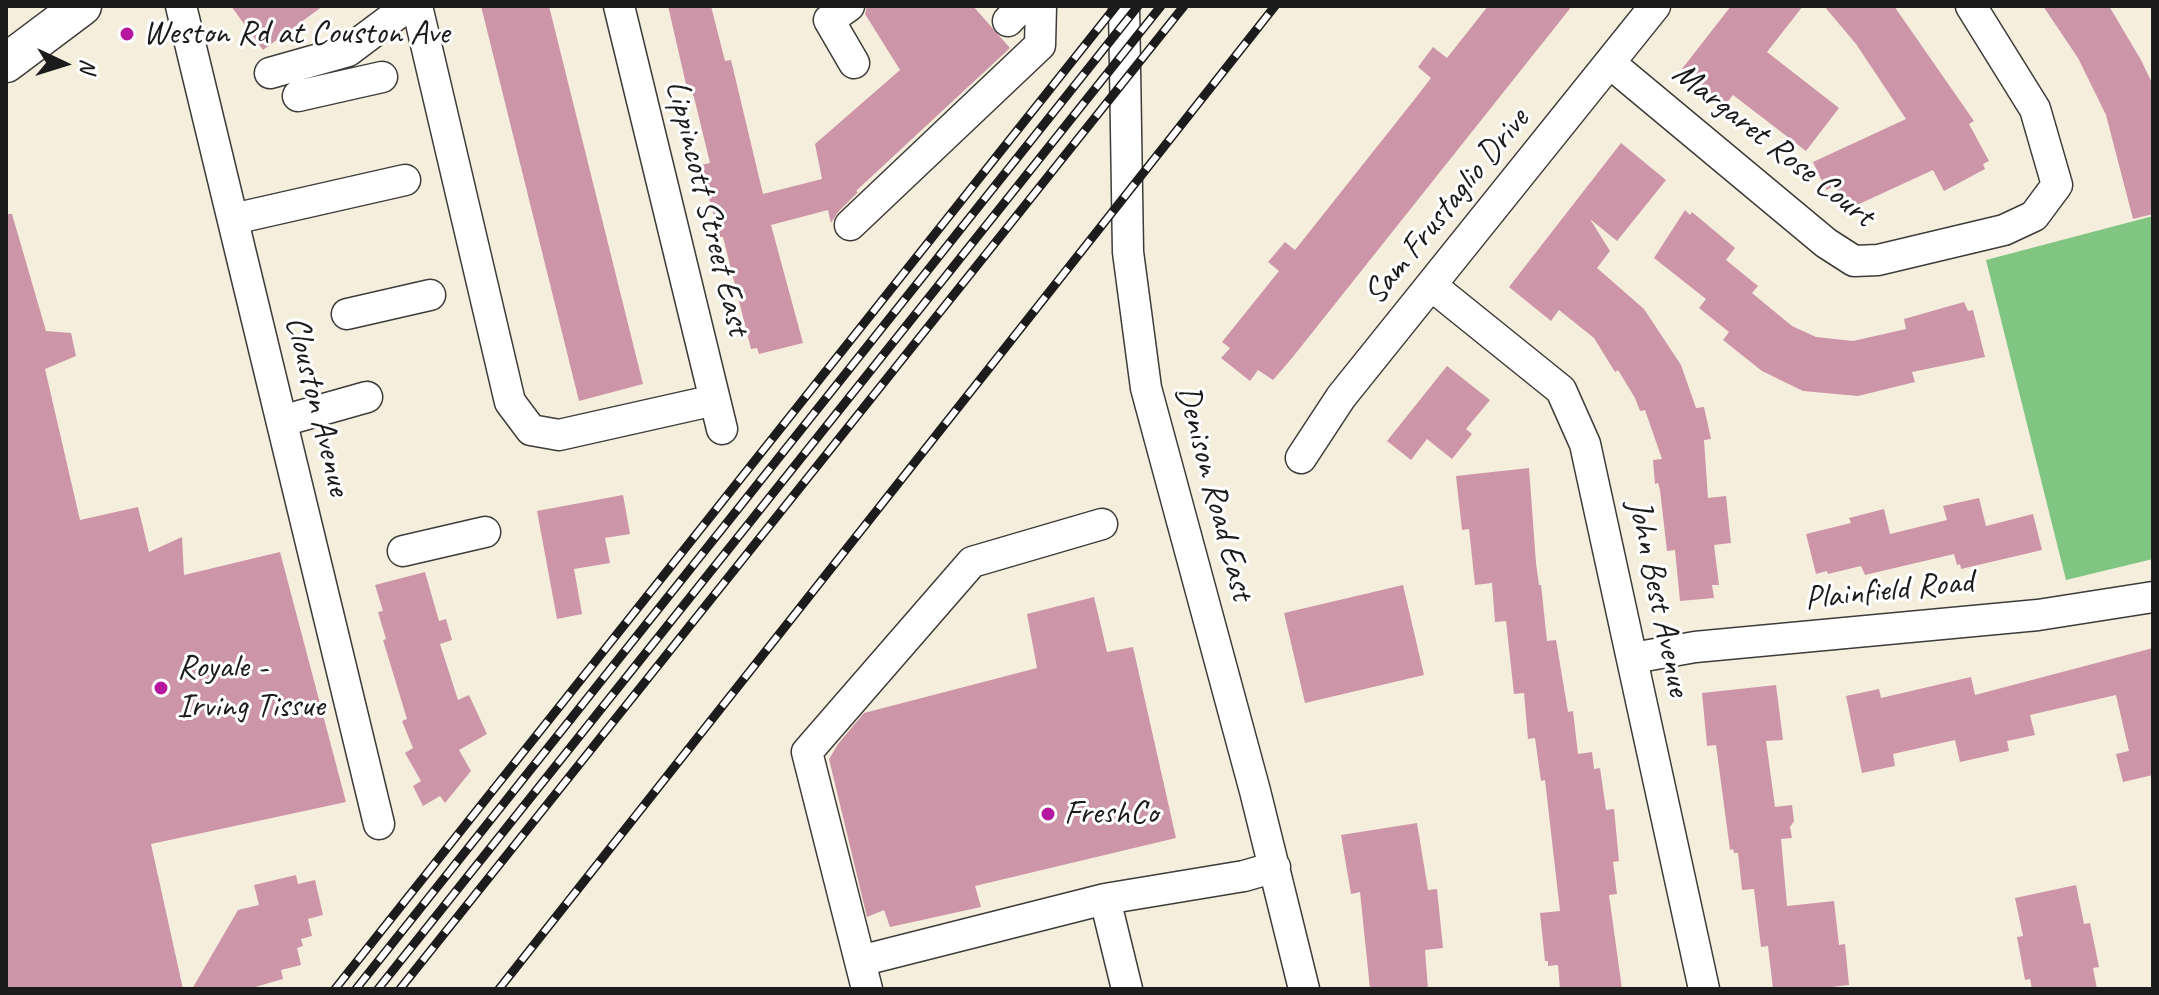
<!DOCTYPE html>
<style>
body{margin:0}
#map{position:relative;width:2159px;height:995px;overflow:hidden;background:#f6eedd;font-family:Caveat,sans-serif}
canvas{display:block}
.frame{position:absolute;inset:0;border:8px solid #1c1c1c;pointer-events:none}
.north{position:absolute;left:24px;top:24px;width:80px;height:80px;-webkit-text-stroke:6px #fff;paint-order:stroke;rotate:94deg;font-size:22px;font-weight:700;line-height:32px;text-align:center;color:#1c1c1c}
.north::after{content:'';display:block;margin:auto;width:28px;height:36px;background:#1c1c1c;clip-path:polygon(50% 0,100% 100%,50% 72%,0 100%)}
</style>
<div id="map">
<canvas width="2159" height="995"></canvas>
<div class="frame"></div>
<div class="north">N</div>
</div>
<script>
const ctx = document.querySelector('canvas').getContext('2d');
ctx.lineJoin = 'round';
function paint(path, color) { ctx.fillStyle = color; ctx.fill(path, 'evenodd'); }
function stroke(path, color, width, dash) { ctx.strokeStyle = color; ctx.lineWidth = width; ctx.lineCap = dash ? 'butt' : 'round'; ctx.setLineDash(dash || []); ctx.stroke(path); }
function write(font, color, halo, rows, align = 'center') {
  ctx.font = font + ' Caveat,sans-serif'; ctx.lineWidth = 6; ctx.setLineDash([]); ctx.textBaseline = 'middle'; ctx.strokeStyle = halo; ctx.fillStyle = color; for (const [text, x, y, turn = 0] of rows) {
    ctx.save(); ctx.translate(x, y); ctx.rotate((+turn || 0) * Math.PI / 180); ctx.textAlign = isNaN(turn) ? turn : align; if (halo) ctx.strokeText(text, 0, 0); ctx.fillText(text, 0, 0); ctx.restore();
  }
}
const green = new Path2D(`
 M2153,216V559L2066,580L1986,260Z`);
const building = new Path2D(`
 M231,6H323L263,50Z
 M481,6H549L643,384L579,401Z
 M668,6H711L725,61L731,60L763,194L822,179L815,144L900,70L865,14L867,6H973L1010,48L856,191L858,192L838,212L831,223L828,210L771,225L803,343L759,354L757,348L751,349L723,237H720L708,195L701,165L710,163L694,97L691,92L688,93Z
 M1488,6H1572L1292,358L1273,380L1258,370L1250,381L1221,358L1230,348L1222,342L1279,271L1268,262L1285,242L1295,250L1414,100L1431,78L1418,67L1433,47L1447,58Z
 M1731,6H1803L1767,52L1839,108L1806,151L1733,95L1722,109L1678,74Z
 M1824,6H1894L1974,121L1969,124L1989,161L1983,164L1985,169L1944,191L1933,170L1846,210L1835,186L1826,190L1813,162L1906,119L1856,44Z
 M2043,6H2109L2141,60L2153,85V214L2133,219L2106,115L2078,58Z
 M1621,143L1666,180L1617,241L1590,219L1610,251L1597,268L1644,309L1681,365L1696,408L1704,407L1711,439L1704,440L1708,498L1726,496L1731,543L1714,545L1719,585H1712L1714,598L1680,601L1675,550L1667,551L1660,490L1658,483L1655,484L1653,460L1662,459L1645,410L1640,411L1635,398L1618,370L1615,372L1594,338L1559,310L1551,321L1509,287Z
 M1685,210L1690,215L1692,212L1735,248L1726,260L1758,286L1752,293L1792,326L1816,337L1853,341L1906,329L1904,319L1964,302L1968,311L1973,310L1985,357L1912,372L1915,382L1858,396L1803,391L1762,371L1723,340L1729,332L1699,308L1706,299L1654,258Z
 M6,214H12L46,331L71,333L76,356L45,369L80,520L138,507L149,552L182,537L184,575L280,552L346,802L151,844L183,989H6Z
 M1447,366L1490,400L1466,429L1472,434L1452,459L1427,439L1411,460L1387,441Z
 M1529,468L1536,563L1539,585H1541L1547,641L1556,640L1568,712L1573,711L1578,754L1592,752L1594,769L1600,768L1606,810L1614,809L1619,861L1613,862L1617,894L1609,895L1622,989H1560L1558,965L1548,966V961H1545L1540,913L1560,911L1545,780L1541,781L1535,738L1528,739L1524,693L1514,694L1506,621L1495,622L1492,583L1475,585L1469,529L1462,530L1456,476Z
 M623,495L630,534L605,538L610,563L574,569L582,614L557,619L537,511Z
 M1979,498L1986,526L2033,514L2042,550L1961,569L1960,564L1957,565L1954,554L1865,575L1861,566L1828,574L1827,571L1816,574L1806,534L1851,523L1849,518L1884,509L1890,534L1947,520L1943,506Z
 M425,572L439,621L446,619L452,640L440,644L458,700L469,695L487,734L459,750L471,771L445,803L440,796L423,806L413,786L421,781L405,753L413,748L402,721L407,719L383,640L386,639L378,612L383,611L375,585Z
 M1403,585L1424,675L1305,703L1284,613Z
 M1094,597L1107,652L1133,647L1176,838L975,886L981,907L890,927L884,910L867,917L829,759L838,744L864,713L1037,668L1027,614Z
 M2153,648V775L2123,782L2116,754L2129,751L2116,695L2030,715L2035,735L2007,741L2009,751L1960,762L1955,740L1893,754L1895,766L1862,773L1846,696L1879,689L1881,698L1971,677L1975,695Z
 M1776,685L1783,740L1766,741L1775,807L1792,805L1794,821L1790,827L1792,838L1781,839L1787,906L1834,901L1839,945L1845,944L1849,985L1812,989H1773L1768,946L1761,947L1754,889L1742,890L1738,853H1734L1733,849L1730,850L1716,745L1707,746L1702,693Z
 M1417,823L1428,890L1437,889L1443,948L1425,950L1428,989H1370L1360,892L1351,894L1341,835Z
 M296,875L298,884L315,880L323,915L308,919L312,936L301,939L303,946L297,948L301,965L281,970L283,979L248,989H192L238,910L259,905L254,885Z
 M2076,885L2084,924L2090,923L2099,967L2093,968L2097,989H2032L2030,979L2025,980L2017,937L2023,936L2015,898Z`);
const minor = new Path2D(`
 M181,6L379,824
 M417,6L510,402L531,430L559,435L715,400
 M619,6L722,429
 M849,6L829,20L854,63
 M1124,6L1128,252L1146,388L1255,791L1304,989
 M1008,21L1022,6
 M1611,64L1826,243L1854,261L1878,260L2004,230L2034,216L2057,185L2035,109L1971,6
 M270,73L348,51L408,6
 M298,96L382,77
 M233,219L405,180
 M850,225L1040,45L1041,6
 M1432,286L1561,390L1585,444L1704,989
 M347,314L430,295
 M282,421L367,397
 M1301,458L1341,397L1655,6
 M403,551L485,532
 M1633,658L1695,647L2038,615L2153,597
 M1105,899L1127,989
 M860,961L1105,899L1244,876L1275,867
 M867,989L807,752L972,562L1102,524`);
const major = new Path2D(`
 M6,63L82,6`);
const rail = new Path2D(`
 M335,989L1116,6
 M356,989L1138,6
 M378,989L1161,6
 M400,989L1184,6
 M499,989L1275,6`);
const markers = [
 [127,34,8,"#b5179e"],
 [161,688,8,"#b5179e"],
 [1048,814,8,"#b5179e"]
];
const poiNames = [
 ["Weston Rd at Couston Ave",143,34],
 ["Royale -",177,668],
 ["Irving Tissue",177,707],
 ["FreshCo",1064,814]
];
const streetNames = [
 ["Margaret Rose Court",1773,145,38],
 ["Sam Frustaglio Drive",1447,207,-51],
 ["Lippincott Street East",707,208,76],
 ["Clouston Avenue",317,406,76],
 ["Denison Road East",1214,493,75],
 ["Plainfield Road",1889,591,-6],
 ["John Best Avenue",1658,598,78]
];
paint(green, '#80c682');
paint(building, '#cc96a8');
stroke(minor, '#3d3c39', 33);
stroke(major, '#3d3c39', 41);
stroke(minor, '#fff', 30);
stroke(major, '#fff', 38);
stroke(rail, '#1c1c1c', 9);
stroke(rail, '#fff', 6, [18]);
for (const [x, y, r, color] of markers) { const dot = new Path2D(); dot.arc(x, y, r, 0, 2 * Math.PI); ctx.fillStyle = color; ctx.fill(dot); stroke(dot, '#fff', 3); }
write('34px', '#1c1c1c', '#fff', poiNames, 'left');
write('34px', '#1c1c1c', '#fff', streetNames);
</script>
